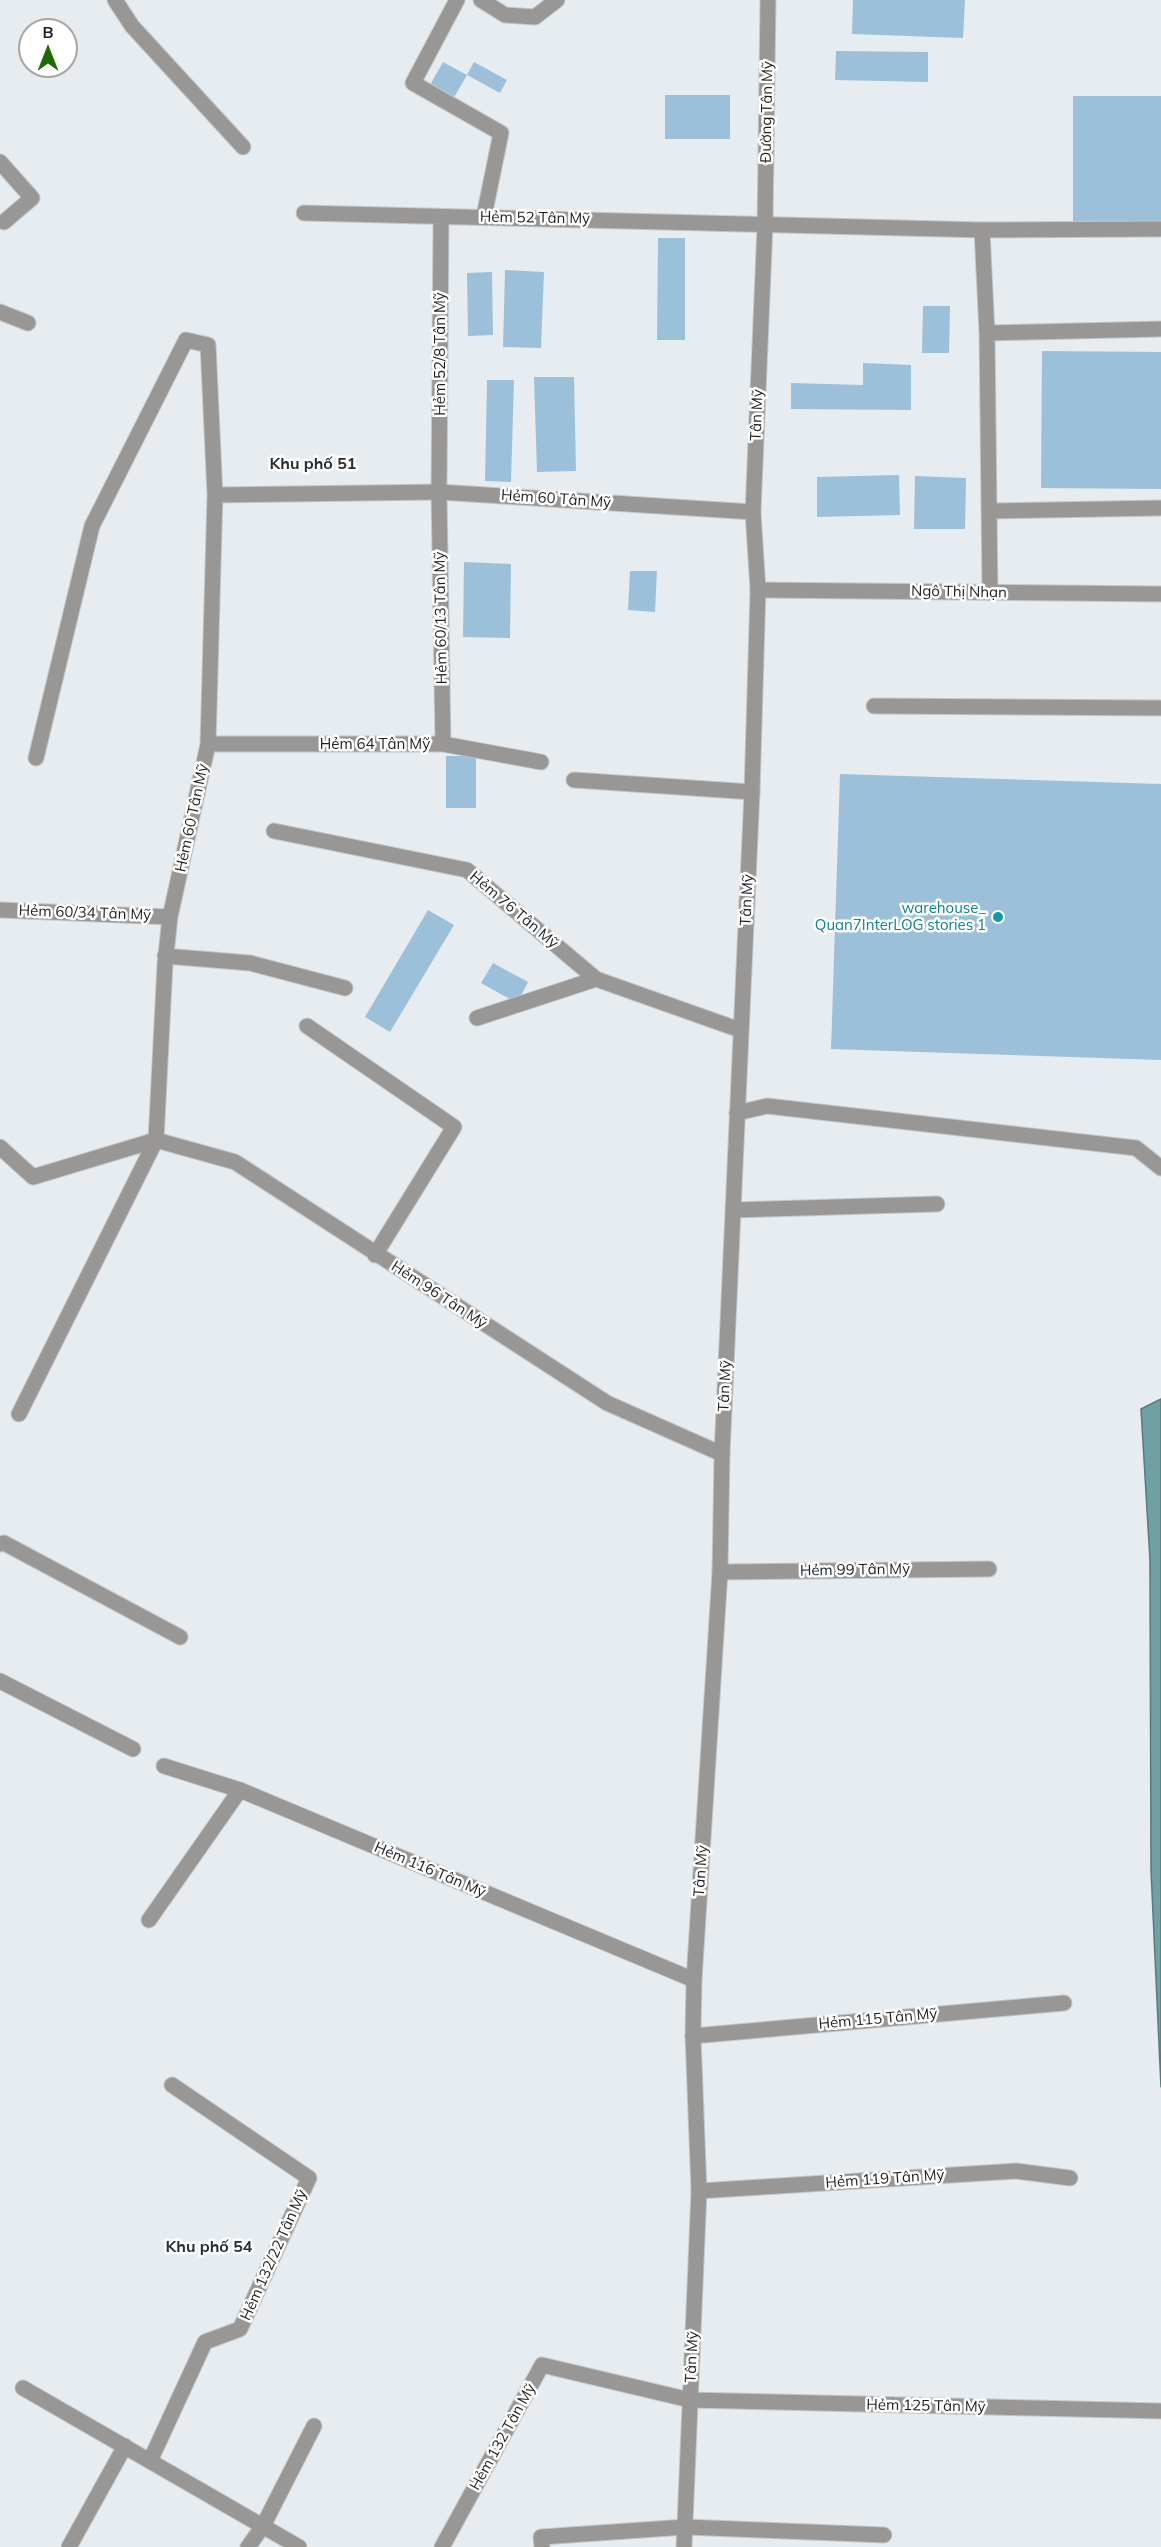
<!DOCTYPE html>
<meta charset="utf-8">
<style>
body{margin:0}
#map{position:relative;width:1161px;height:2547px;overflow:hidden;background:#e6ecf0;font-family:Mulish,sans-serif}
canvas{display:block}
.north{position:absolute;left:18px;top:18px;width:60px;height:60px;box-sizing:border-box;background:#fff;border:2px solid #a5a5a6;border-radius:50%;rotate:0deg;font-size:16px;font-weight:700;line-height:24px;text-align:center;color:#1e1f21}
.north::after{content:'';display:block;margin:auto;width:21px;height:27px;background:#216901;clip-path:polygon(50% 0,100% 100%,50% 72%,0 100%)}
</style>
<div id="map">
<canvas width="1161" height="2547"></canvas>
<div class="north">B</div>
</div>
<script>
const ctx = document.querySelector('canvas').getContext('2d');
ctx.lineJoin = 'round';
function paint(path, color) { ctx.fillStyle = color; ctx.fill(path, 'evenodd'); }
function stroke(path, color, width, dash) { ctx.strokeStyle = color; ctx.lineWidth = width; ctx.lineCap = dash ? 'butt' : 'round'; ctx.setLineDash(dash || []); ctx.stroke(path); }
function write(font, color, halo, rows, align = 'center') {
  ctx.font = font + ' Mulish,sans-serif'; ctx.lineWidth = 5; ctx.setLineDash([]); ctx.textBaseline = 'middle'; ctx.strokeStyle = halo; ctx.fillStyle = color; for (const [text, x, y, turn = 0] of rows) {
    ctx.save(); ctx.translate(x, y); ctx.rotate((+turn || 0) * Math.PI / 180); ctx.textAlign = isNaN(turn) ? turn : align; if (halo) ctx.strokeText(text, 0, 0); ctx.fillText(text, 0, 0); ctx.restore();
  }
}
const water = new Path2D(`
 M1161,1399V2087L1151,1870L1150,1560L1141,1409Z`);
const building = new Path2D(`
 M853,0H965L963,38L852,34Z
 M836,51L928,52V82L835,80Z
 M443,62L467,75L453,99L430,85Z
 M474,62L507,80L500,93L467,75Z
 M665,95H730V139H665Z
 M1073,96H1161V222H1073Z
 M658,238H685V340H657Z
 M505,270L544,272L541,348L503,347Z
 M492,272L493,335L468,336L467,273Z
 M923,306H950L949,353H922Z
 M1042,351L1161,352V489L1041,488Z
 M863,363L911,365V410L791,409V383L863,385Z
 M534,377H574L576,471L537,472Z
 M487,380H514L511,482L485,481Z
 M899,475L900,515L817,517V477Z
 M915,476L966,478L965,529H914Z
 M464,562L511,564L510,638L463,637Z
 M630,571H657L655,612L628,610Z
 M446,756H476V808H446Z
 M840,774L1161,784V1060L831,1049Z
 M428,910L454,925L390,1032L365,1017Z
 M493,963L528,982L517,1003L481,983Z`);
const service = new Path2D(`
 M457,0L413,83L501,133L484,216
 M481,0L505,15L535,17L557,0
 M982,230L987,333L990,593
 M987,333L1161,329
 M215,495L439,492L443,744
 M990,511L1161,508
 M874,706L1161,708
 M208,744H443L541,762
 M574,780L752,792
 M274,831L467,870L596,979L740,1030
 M0,910L170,917
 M165,956L250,963L345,988
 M477,1018L596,979
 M307,1026L454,1127L375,1255
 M737,1113L767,1106L1136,1148L1161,1168
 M156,1140L235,1162L607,1403L722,1454
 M0,1147L33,1177L156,1140
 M734,1210L937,1204
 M19,1414L156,1140L165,964L170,917L208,744L215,495L208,345L186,340L92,526L36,758
 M149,1920L240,1790
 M23,2388L299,2547
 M150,2461L205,2342L240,2329L309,2178L172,2085
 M685,2527L884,2535
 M69,2547L125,2446
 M248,2547L263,2526L314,2426
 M442,2547L542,2365L690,2400`);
const minor = new Path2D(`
 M115,0L132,26L243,147
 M0,162L32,198L4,222
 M304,213L982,230L1161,229
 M441,217L439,492L753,512
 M0,312L28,323
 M758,590L1161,594
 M0,1544L4,1543L180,1637
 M720,1572L989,1569
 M0,1681L133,1749
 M164,1766L240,1790L694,1980
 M693,2036L1064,2003
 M699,2191L1016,2171L1070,2178
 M690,2400L1161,2411
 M542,2547L541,2537L685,2527`);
const tertiary = new Path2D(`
 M684,2547L699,2191L693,2036L694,1980L720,1572L722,1454L752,792L758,590L753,512L765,225L768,0`);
const markers = [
 [998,917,6,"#0f9aa8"]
];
const streetNames = [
 ["Đường Tân Mỹ",767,112,-89],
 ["Hẻm 52 Tân Mỹ",535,218,1],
 ["Hẻm 52/8 Tân Mỹ",440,354,-90],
 ["Tân Mỹ",757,415,-88],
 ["Hẻm 60 Tân Mỹ",556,499,4],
 ["Ngô Thị Nhạn",959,592,1],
 ["Hẻm 60/13 Tân Mỹ",441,618,-91],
 ["Hẻm 64 Tân Mỹ",375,744],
 ["Hẻm 60 Tân Mỹ",192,818,-78],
 ["Tân Mỹ",747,900,-87],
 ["Hẻm 76 Tân Mỹ",514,910,40],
 ["Hẻm 60/34 Tân Mỹ",85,913,2],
 ["Hẻm 96 Tân Mỹ",439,1295,33],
 ["Tân Mỹ",725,1386,-87],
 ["Hẻm 99 Tân Mỹ",855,1570,-1],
 ["Hẻm 116 Tân Mỹ",430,1870,23],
 ["Tân Mỹ",701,1871,-86],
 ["Hẻm 115 Tân Mỹ",878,2019,-5],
 ["Hẻm 119 Tân Mỹ",885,2179,-4],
 ["Hẻm 132/22 Tân Mỹ",274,2255,-66],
 ["Tân Mỹ",692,2357,-87],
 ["Hẻm 125 Tân Mỹ",926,2406,1],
 ["Hẻm 132 Tân Mỹ",503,2437,-61]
];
const cultureNames = [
 ["warehouse_",986,908],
 ["Quan7InterLOG stories 1",986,925]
];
const neighbourhoodNames = [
 ["Khu phố 51",313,464],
 ["Khu phố 54",209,2247]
];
paint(water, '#6fa1a4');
stroke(water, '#577a7d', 1.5);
paint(building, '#9cc0da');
stroke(service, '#c2c7cb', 17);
stroke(minor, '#c2c7cb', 17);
stroke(tertiary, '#c2c7cb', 17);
stroke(service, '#999795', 15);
stroke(minor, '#999795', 15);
stroke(tertiary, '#999795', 15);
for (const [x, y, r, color] of markers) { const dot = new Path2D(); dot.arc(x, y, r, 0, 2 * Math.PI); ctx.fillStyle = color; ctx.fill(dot); stroke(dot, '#fff', 2); }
write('15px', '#1e1f21', '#fff', streetNames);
write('15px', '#0d838f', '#fff', cultureNames, 'right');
write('bold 16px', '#282c2f', '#fff', neighbourhoodNames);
</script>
